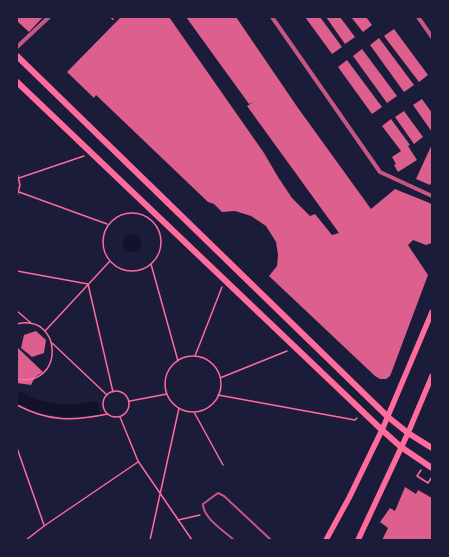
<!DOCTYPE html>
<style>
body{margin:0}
#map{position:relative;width:449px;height:557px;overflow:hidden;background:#1b1b3a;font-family:"DM Sans",sans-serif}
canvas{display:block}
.frame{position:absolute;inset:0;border:18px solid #1b1b3a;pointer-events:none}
</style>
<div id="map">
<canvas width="449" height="557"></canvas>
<div class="frame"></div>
</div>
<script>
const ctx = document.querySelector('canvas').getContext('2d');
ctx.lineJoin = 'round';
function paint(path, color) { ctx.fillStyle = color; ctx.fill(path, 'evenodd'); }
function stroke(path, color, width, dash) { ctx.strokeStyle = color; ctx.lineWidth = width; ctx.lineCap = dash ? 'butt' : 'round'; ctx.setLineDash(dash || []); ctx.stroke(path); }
const water = new Path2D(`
 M123 243a9 9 0 1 1 18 0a9 9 0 1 1-18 0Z
 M17,390C44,406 66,407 97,401L100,414C71,419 44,418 17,404Z`);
const building = new Path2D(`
 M17,17H43L29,32L17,21Z
 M119,17H169L264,153L278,177L292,198L310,216L315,214L332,235L339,233L247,106L255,101L249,104L186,17H236L298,108L371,209L395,189L432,204V243L426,245L413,240L408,245L428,275L392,371L390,376L386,379H380L375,376L269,276L277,266L278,255L276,242L266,226L251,216L235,211L222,212L214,204L208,202L96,95L94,98L67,72L120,18Z
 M305,17H320L342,47L332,54Z
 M326,17H340L355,37L345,44Z
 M351,17H366L372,25L363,32Z
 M394,29L428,75L419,82L384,36Z
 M379,38L414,85L404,92L370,45Z
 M362,49L397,96L387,103L353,56Z
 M347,60L382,107L372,114L338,67Z
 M422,99L432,113V132L413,105Z
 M404,111L423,137L414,144L395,117Z
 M391,119L410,145L408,146L417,160L398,172L394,165L396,164L392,157L401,151L382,126Z
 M432,144V181L430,185L416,179Z
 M36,331L46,340L44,353L32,357L21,348L24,335Z
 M17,347L43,372L35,377L31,385L17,383Z
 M405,487L416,494L418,490L432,498V540H382L388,528L380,522L390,508L395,511Z`);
const path = new Path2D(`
 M17,173L20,185L17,196
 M19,178L84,156
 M19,192L107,224
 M103 242a29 29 0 1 1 58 0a29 29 0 1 1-58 0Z
 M151,264L178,361
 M17,271L88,284L113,392
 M17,311L31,323
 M17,324C63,313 65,388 17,379
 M45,331L110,261
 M52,343L107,395
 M195,356L222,287
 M165 384a28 28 0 1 1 56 0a28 28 0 1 1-56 0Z
 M220,378L287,351
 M103 404a13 13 0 1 1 26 0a13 13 0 1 1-26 0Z
 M218,395L355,420L357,418
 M130,401L167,394
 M17,405C49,422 73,421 108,414
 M194,412L223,465
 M120,417L138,461L192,540
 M17,448L44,525
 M421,470L417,476L428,483L432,477
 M178,520L200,515
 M26,540L44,526L138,462
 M150,540L179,408`);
const service = new Path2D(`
 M111,17L113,19
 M234,540C224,531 203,518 203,504L218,493L224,496L271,540`);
const minor = new Path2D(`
 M272,17L380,172L432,196
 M418,17L432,37
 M17,47L49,17`);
const secondary = new Path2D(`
 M326,540L349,498L382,430L432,312
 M358,540L408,433L432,376`);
const primary = new Path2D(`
 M17,56L388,417L408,433L432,448
 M17,82L382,430L401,447L432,468`);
paint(water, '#12122b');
paint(building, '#dd5f8e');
stroke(path, '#ff6b9d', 1.5);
stroke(service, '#c65784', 2);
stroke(minor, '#c65784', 4);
stroke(secondary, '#ff6b9d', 5.5);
stroke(primary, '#ff6b9d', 6);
</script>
